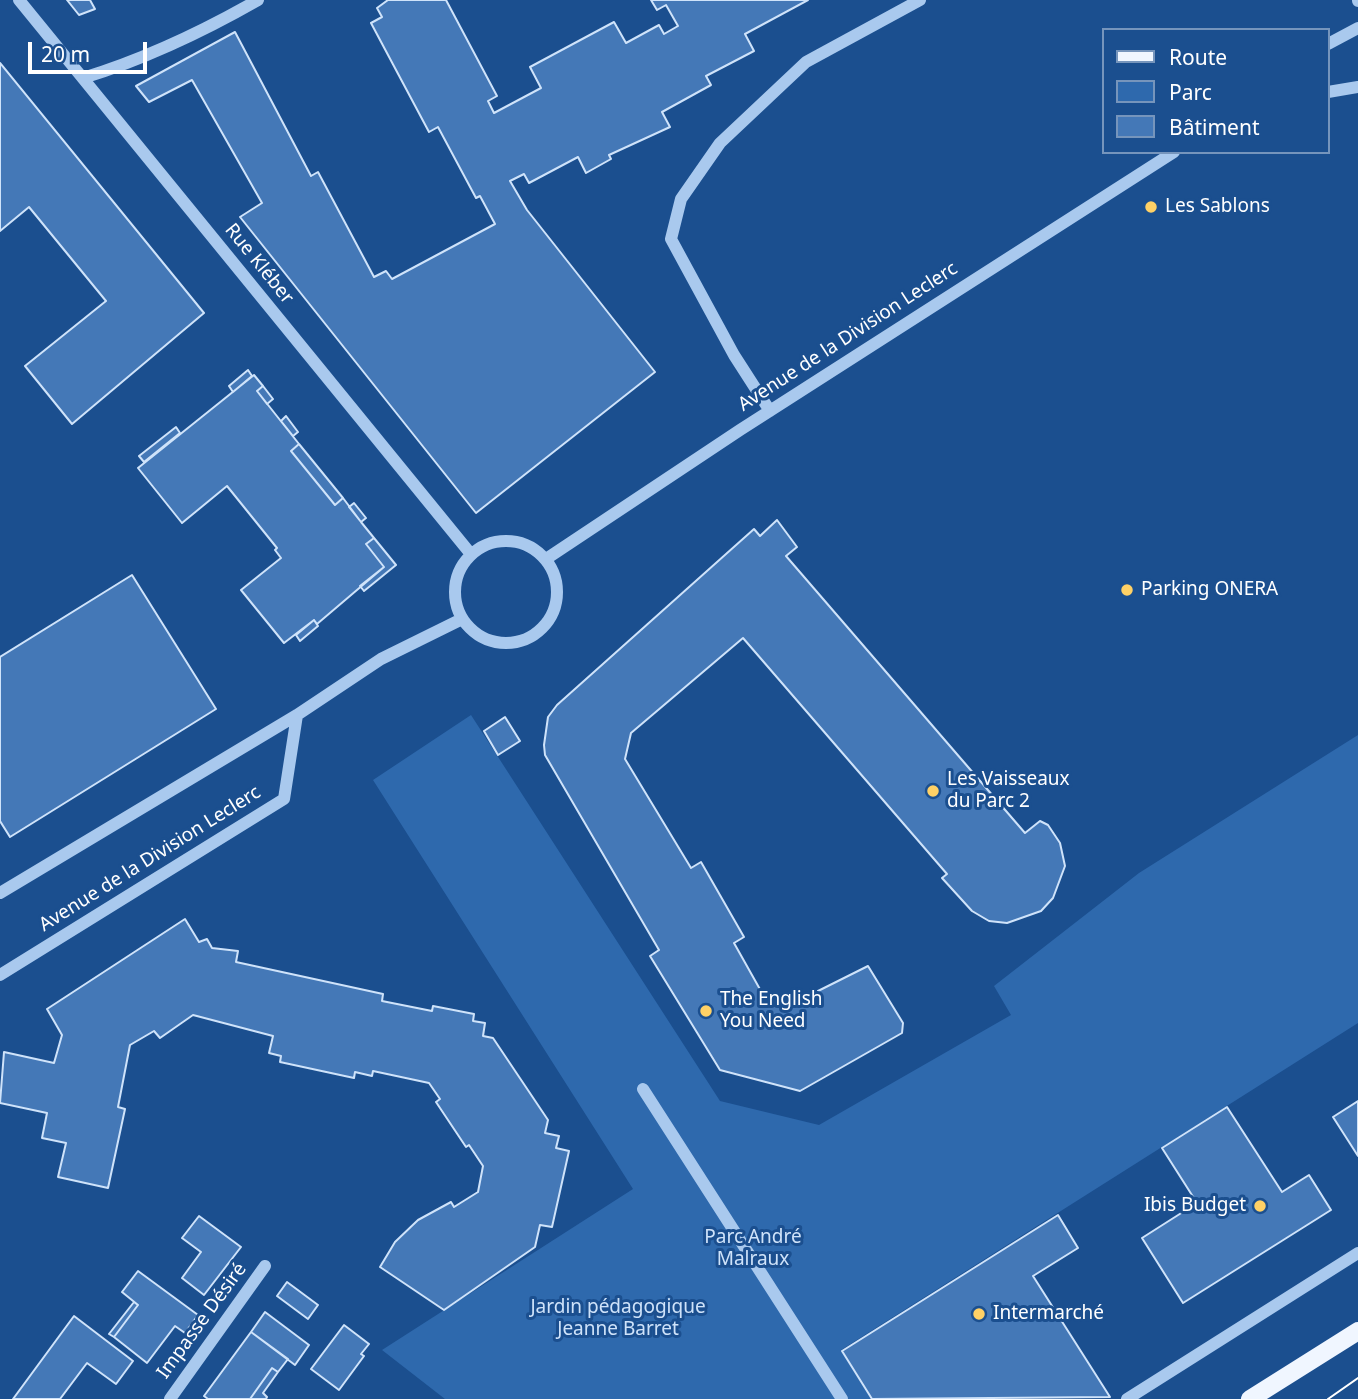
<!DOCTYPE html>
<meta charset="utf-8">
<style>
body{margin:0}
#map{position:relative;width:1358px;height:1399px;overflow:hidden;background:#1b4f8f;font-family:"Noto Sans",sans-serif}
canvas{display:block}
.legend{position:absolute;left:1102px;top:28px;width:228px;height:126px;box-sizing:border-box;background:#1b4f8f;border:2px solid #7695bc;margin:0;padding:9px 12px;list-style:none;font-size:21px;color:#fff}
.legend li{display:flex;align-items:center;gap:14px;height:35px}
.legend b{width:35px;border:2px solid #7695bc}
.scale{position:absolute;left:28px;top:42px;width:119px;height:32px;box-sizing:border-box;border:4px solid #fff;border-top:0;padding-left:9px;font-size:21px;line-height:24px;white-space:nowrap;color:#fff;-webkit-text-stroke:5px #1b4f8f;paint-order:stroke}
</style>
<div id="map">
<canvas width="1358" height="1399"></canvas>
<ul class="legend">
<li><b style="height:9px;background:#f0f6ff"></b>Route</li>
<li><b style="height:19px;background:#2e69ad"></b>Parc</li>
<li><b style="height:19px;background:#4478b7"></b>Bâtiment</li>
</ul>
<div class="scale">20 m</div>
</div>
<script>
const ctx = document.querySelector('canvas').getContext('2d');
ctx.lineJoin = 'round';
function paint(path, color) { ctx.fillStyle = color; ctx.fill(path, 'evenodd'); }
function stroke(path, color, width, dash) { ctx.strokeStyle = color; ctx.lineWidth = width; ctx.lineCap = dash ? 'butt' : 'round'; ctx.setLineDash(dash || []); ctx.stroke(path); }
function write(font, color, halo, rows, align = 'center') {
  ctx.font = font + ' "Noto Sans",sans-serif'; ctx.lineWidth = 6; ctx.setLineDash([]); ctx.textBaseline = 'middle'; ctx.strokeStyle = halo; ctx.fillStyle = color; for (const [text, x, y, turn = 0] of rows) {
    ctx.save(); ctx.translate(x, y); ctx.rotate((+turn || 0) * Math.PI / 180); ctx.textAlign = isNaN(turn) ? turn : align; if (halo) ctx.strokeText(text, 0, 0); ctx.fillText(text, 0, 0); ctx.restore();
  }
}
const green = new Path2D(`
 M471,715L720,1101L819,1125L1011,1015L994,986L1139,873L1358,735V1023L841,1350L871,1399H445L382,1350L633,1189L373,780Z`);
const building = new Path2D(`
 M67,0H90L95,9L79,15Z
 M388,0H446L497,96L488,101L494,113L541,88L530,67L614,22L626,43L659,25L664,34L678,26L666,5L657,10L651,0H808L745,34L754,51L706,76L711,85L662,112L670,127L609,155L611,159L586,173L578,157L529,183L524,174L510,181L527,210L655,372L476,513L240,217L262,203L192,80L149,102L136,86L235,32L311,176L318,172L374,277L386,271L392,279L495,224L480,196L476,198L438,127L429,132L371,23L382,17L377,8Z
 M0,63L204,313L72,424L25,366L106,301L29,207L0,231Z
 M248,370L252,376L233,392L229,386Z
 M254,375L263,386L257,391L299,444L291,451L335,505L343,498L361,522L374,538L366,544L384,567L317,624L314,620L284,643L241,590L281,558L275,550L277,548L227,486L182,523L138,468Z
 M263,386L273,399L267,404L257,391Z
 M286,416L298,432L293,436L281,421Z
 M176,427L180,433L144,462L139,456Z
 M299,444L343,498L335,505L291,451Z
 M354,503L366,518L361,522L349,507Z
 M777,520L797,547L786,556L1025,833L1040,821L1048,825L1060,843L1065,866L1053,898L1041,911L1007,923L989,921L972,911L942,878L947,874L743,638L631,733L625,759L691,868L701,862L744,937L734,943L766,1000L790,1005L868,966L903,1023L902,1033L800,1091L720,1070L650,956L659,950L545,755L544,745L548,717L557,705L754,529L760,536Z
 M374,538L396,565L364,591L360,586L384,567L366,544Z
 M132,575L216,709L10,837L0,821V657Z
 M314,620L318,626L300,641L296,635Z
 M505,717L520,741L498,755L484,731Z
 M185,919L199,942L207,939L212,948L238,951L236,962L383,994L382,1001L432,1011L433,1006L474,1014L473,1021L485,1023L483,1036L493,1038L548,1120L545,1133L559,1136L556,1148L569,1151L552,1227L540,1225L535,1247L444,1310L380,1267L395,1242L418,1220L451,1202L454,1207L478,1192L483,1166L469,1145L466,1147L436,1102L440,1099L429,1083L373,1071L372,1076L355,1072L354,1078L280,1062L281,1056L269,1053L273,1036L193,1015L160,1038L154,1031L130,1045L118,1107L125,1109L108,1188L58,1177L66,1143L42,1138L47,1113L0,1103L4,1052L54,1063L62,1035L47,1009Z
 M1358,1101V1156L1333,1117Z
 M1227,1107L1282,1192L1309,1175L1331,1210L1183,1303L1142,1238L1197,1203L1162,1148Z
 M1058,1215L1078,1248L1033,1276L1110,1397L872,1399L842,1351Z
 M199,1216L241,1247L204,1295L182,1278L201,1252L182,1238Z
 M138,1271L198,1315L185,1333L175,1326L147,1363L114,1337L138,1305L122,1292Z
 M287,1282L318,1305L308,1319L277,1296Z
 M134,1302L138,1305L114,1337L109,1334Z
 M265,1312L309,1345L295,1365L251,1332Z
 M74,1316L133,1361L116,1384L87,1363L60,1399H13Z
 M344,1325L369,1344L361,1354L364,1356L339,1390L311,1369Z
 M251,1332L288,1359L278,1372L272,1368L250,1399H208L204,1396Z
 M272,1368L278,1372L263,1393L267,1397L266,1399H250Z`);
const minor = new Path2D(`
 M19,0L470,553
 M1358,0V1
 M1328,44L1358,28
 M83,78C145,59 202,32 258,0
 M1328,92L1358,87
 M770,411L734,355L671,239L681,199L720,143L806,62L920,0
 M455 592a51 51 0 1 1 102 0a51 51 0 1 1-102 0Z
 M546,559L740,430L1174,152
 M0,893L297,715L381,659L462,619
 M0,975L284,799L297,715
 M643,1089L842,1399
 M170,1399L265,1266
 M1127,1399L1358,1253`);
const major = new Path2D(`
 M1250,1399L1358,1331`);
const tram = new Path2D(`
 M1328,1399L1358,1378`);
const markers = [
 [1151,207,7,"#ffd166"],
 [1127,590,7,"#ffd166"],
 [933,791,7,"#ffd166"],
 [706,1011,7,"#ffd166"],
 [1260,1206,7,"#ffd166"],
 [979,1314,7,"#ffd166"]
];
const poiNames = [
 ["Les Sablons",1165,207],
 ["Parking ONERA",1141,590],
 ["Les Vaisseaux",947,780],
 ["du Parc 2",947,802],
 ["The English",720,1000],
 ["You Need",720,1022],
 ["Ibis Budget",1246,1206,"right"],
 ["Intermarché",993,1314]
];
const streetNames = [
 ["Rue Kléber",259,264,51],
 ["Avenue de la Division Leclerc",848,337,-33],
 ["Avenue de la Division Leclerc",150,859,-32],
 ["Impasse Désiré",202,1321,-54]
];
const parkNames = [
 ["Parc André",753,1238],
 ["Malraux",753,1260],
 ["Jardin pédagogique",618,1308],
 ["Jeanne Barret",618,1330]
];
paint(green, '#2e69ad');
paint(building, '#4478b7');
stroke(building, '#cfe3fa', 2);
stroke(minor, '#a9c9ee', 12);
stroke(major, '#f0f6ff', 18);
stroke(tram, '#fff', 2);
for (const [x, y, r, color] of markers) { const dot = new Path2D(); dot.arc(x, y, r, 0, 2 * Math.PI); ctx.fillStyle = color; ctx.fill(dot); stroke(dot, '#1b4f8f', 2.5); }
write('19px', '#fff', '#1b4f8f', poiNames, 'left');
write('19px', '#fff', '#1b4f8f', streetNames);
write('19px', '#cfe3fa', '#1b4f8f', parkNames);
</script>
